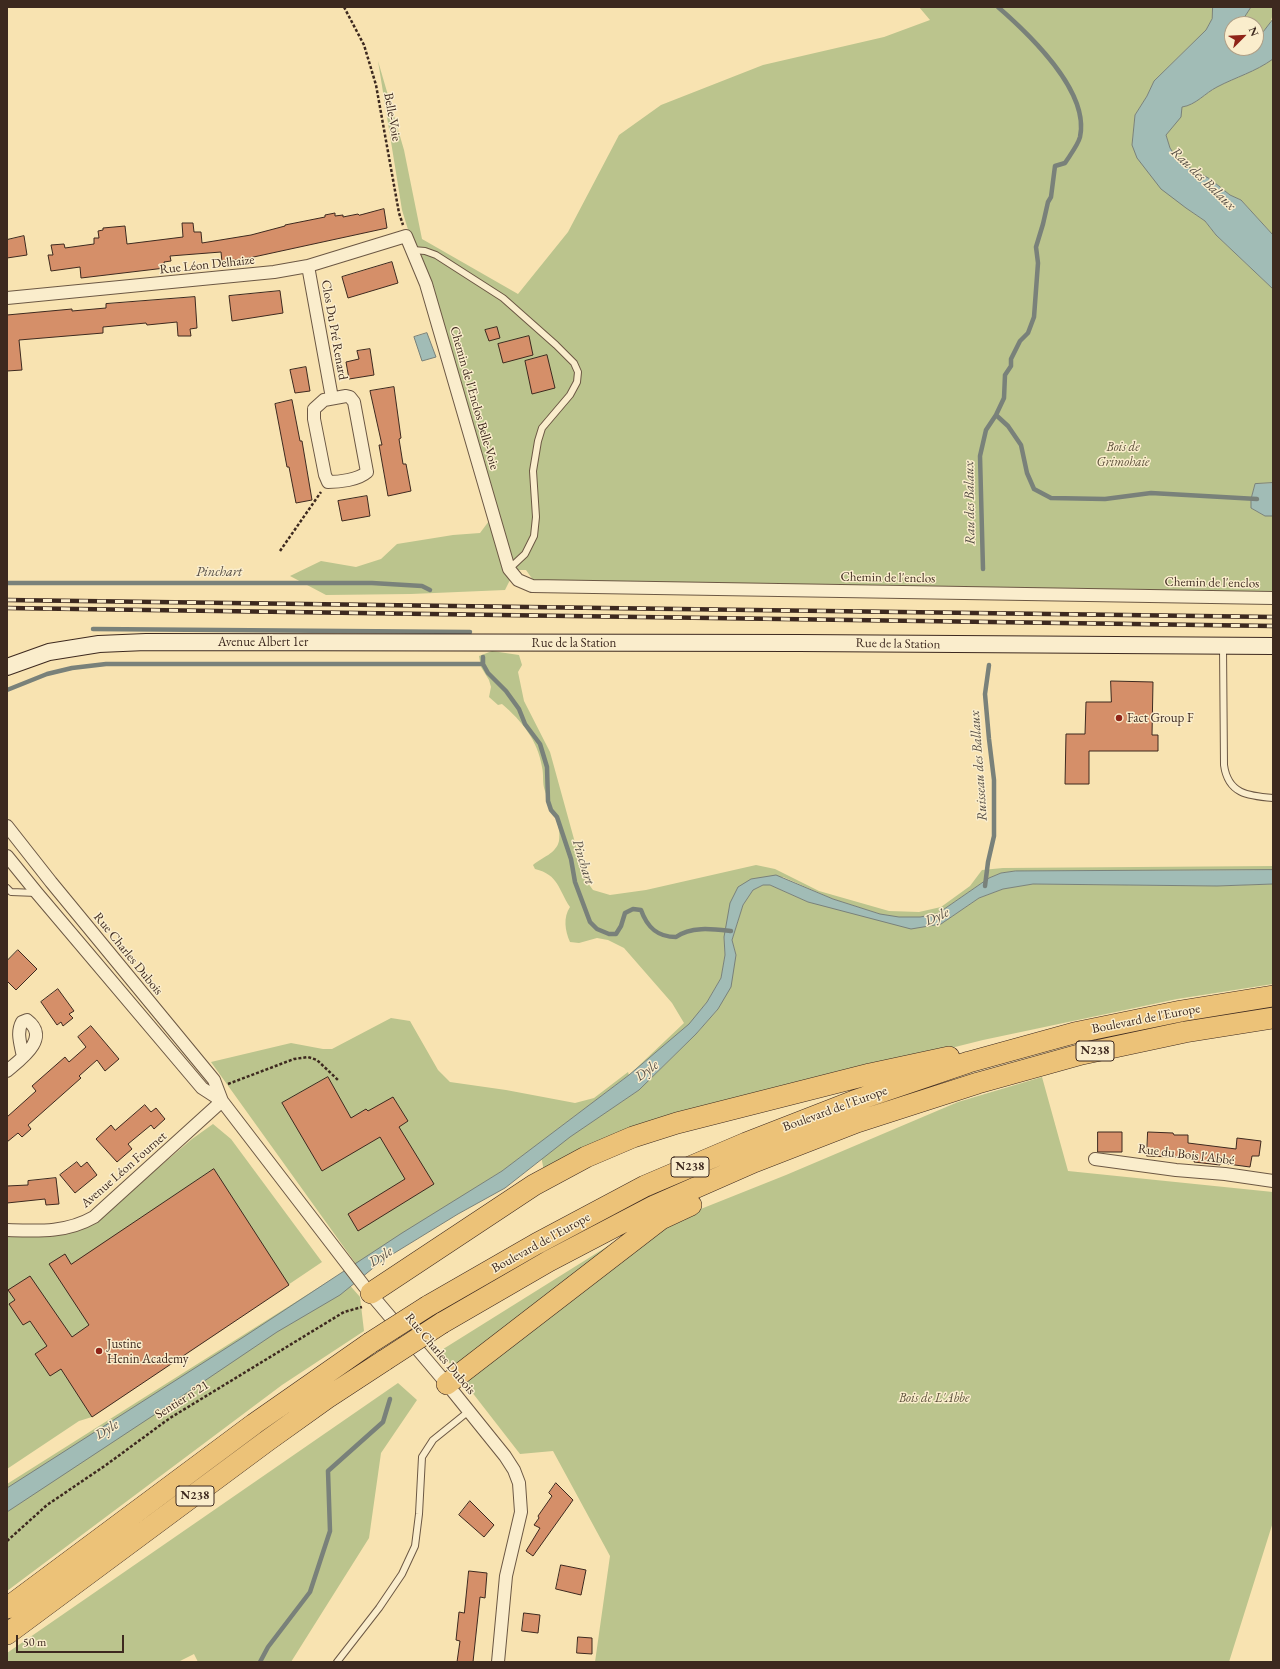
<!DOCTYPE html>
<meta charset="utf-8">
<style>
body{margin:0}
#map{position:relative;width:1280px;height:1669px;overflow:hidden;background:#f8e3b1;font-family:"EB Garamond",serif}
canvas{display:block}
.frame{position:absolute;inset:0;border:8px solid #3d291f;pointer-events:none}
.north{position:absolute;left:1224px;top:16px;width:40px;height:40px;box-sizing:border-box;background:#faedcc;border:1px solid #ae9f87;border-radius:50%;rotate:66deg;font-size:11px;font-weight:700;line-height:16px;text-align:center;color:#3d291f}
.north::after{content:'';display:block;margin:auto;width:14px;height:18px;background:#8f2418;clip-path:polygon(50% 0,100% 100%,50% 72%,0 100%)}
.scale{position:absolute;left:16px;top:1635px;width:108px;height:18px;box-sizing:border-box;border:2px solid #3d291f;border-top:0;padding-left:5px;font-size:12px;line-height:14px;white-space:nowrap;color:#3d291f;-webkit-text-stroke:3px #faedcc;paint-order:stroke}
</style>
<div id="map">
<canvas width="1280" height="1669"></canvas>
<div class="frame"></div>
<div class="north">N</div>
<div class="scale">50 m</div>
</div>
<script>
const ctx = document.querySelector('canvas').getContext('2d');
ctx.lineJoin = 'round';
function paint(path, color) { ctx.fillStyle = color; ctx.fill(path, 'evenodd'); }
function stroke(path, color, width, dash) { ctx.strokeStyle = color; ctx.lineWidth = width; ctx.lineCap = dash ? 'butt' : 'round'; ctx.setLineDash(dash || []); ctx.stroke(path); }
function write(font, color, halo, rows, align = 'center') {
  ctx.font = font + ' "EB Garamond",serif'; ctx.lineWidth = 3; ctx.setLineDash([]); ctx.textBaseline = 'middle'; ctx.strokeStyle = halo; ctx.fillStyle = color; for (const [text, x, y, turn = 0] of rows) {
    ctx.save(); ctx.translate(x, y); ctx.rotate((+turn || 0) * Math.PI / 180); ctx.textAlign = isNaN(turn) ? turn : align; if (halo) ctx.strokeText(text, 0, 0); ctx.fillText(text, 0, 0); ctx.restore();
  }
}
const green = new Path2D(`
 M919,7H1213L1212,19L1206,30L1154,81L1147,96L1135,115L1132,145L1186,208L1205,221L1216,235L1273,289V483L1255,484L1251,499V508L1265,516H1273V592L533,580L526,570H515L505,590L411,594L326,595L290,576L321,561L356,567L381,559L397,544L453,535L480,533L495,513L402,210L378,61L404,150L422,239L518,294L568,232L619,135L661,105L763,65L884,37L930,20Z
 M1251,7H1273C1273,21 1269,29 1256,36V24H1240Z
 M1273,59V235L1241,200L1230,195L1210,179L1187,166L1176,157L1170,148L1166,135L1173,126L1182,107C1196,105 1205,93 1217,87C1236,77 1255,72 1273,59Z
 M492,651L519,655L522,665L518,672L524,701L550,752L585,879L593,890L610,895L646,890L756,865L775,869L819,891L889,911L919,912L941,907L970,886L982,870L1003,868L1273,866V870L1015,871L1001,873L989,878L937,914L920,917H899L880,914L833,899L783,877L751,879L724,937L725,955L721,978L707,1002L690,1024L629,1075L532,1149L502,1171L356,1264L211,1062L291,1043L323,1049H332L391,1018L410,1021L438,1070L450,1082L506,1090L575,1103L594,1098L628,1072L629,1075L684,1023L672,1003L624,948L608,940L597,938L579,943L570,942C565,931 563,917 570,907C558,889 559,875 535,869L533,865C542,857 556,854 559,841C562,825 550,806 545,791C542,783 544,775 542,767C538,741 522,721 502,704L498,705L489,697L491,687L489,680L481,667L479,656Z
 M1033,884L1217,886L1273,884V984L1177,999L983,1040L867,1069L544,1171L541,1156L639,1090L696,1034L718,1009L736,955L732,940L743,905L753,890L763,885H770L808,902L941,924L979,898L1003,889Z
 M1042,1077L1068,1171L1273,1192V1522L1229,1662H595L610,1556L553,1451L520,1454L440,1351L608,1246L786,1175L958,1102Z
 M213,1124L231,1139L322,1262L92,1417L79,1421L7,1469V1236L49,1237L66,1233L102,1216L192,1139Z
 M340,1274L360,1297L364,1331L282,1385L7,1591V1484Z
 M398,1383L417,1400L381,1453L369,1538L291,1662H198L194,1654L178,1662H7V1653Z`);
const water = new Path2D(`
 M1213,7H1251L1240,24H1232V48H1256V36L1263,32L1273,19V59C1255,72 1236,77 1217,87C1205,93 1196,105 1182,107L1181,117L1166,135L1170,148L1176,157L1187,166L1210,179L1230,195L1241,200L1273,235V289L1216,235L1205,221L1186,208L1161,189L1137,158L1132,145L1135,115L1147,96L1154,81L1206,30L1212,19Z
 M427,333L436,357L422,361L414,337Z
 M1273,483V516H1265L1251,508V499L1255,484Z
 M1273,870V884L1217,886L1033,884L1003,889L979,898L941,924L911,929L808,902L770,885H763L753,890L743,905L732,940L736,955L731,987L718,1009L696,1034L639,1090L570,1137L505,1188L458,1214L383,1260L340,1295L277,1332L154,1415L7,1512V1488L242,1338L402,1233L502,1171L629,1075L689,1024L707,1002L721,978L725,955L724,937L730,903L738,887L751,879L776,875L833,899L880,914L899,917H920L937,914L989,878L1001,873L1015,871Z`);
const stream = new Path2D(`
 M996,415L1004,398L1005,375L1011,366V359L1020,341L1028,333L1034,317L1038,263L1036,247L1043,224L1048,202L1051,197L1055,166L1065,163C1070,155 1078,145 1080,137C1090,92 1029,34 998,7
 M983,569L980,456L986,430L996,415L1008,426L1021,445L1027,473L1034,489L1051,498L1105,499L1151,493L1257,499
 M7,583H372L422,586L430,590
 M93,629L470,632
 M483,657V664L488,673L506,691L519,709L525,724L540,744L547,767L548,801L551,810L557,817L571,859L575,882L590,922L597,929L609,934H616L621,926L625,913L633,909L641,910C647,927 657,937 676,937C691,926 713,929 731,931
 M7,690L47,674L72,668L106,664H483
 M985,886L988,862L994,836V780L989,739L985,694L989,665
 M260,1662L268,1647L310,1592L330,1531L328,1471L383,1422L390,1399`);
const building = new Path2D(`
 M384,209L387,228L249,258L222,262L221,252L170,256L171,261L164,262L165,268L81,278L80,267L51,271L48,255H53L51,245L64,244L65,248L94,244V238H99L98,231L103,230V228L125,226L127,244L183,237L182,223H193L194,232H201L202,243L251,235L285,226V225L325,217V215L335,213V216L343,215V217L358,214L359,215Z
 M24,236L27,255L7,258V240Z
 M392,262L398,283L348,298L342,277Z
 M280,291L283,313L232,321L229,296Z
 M195,297L197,328L190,329L191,336H178L177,322L147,325L146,323L103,327V333L19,340L22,370L7,371V315L72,309V311L106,308V304Z
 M497,327L500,338L489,341L485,330Z
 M529,336L533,355L503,363L498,344Z
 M370,349L374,375L349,379L346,362L359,359L357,351Z
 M547,355L555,388L532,394L525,361Z
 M306,367L310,391L295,393L290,370Z
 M394,387L401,438L399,439L403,464H406L411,491L388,496L379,445H382L370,391Z
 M292,400L300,441H302L312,500L296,503L289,467H287L275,404Z
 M367,496L370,516L342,521L338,501Z
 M1111,681L1153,682L1152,735H1158V751H1089V784H1065L1066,734H1085L1086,702H1111Z
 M18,950L37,969L16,990L7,981V961Z
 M58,989L74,1011L69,1014L73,1018L63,1026L61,1022L57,1025L41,1002Z
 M91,1026L119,1059L105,1071L97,1060L79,1076L81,1078L28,1125L31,1129L22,1137L18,1133L7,1142V1117L36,1091L32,1086L65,1057L69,1062L86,1047L78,1037Z
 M328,1077L351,1118L366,1109L368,1111L393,1097L408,1121L399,1127L434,1184L358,1231L348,1214L405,1179L380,1137L322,1171L282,1103Z
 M145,1105L151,1112L156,1108L165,1119L154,1129L151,1125L128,1144L132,1149L117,1162L96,1139L111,1125L115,1130Z
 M1098,1132H1122V1152H1098Z
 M1148,1132L1173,1133L1174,1135H1188V1143L1236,1149L1237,1138L1261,1141L1259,1156H1252L1250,1167L1220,1163V1165L1194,1162L1195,1158L1147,1156Z
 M77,1162L81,1167L87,1162L97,1175L75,1193L60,1175Z
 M214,1169L289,1285L92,1417L61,1369L50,1376L35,1354L47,1346L30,1321L23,1325L9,1304L15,1300L8,1290L30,1276L72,1337L89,1325L49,1264L65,1254L71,1264Z
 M56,1178L59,1204L46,1205L45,1199L7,1203V1186L28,1185V1181Z
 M556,1483L573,1500L533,1556L526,1551L540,1528L534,1525L539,1518L538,1516L552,1496L549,1493Z
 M470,1501L494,1525L484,1537L459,1515Z
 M561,1565L586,1570L581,1595L556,1589Z
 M469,1571L487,1573L485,1598L480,1597L473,1662H457L460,1641L456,1640L459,1612L464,1613Z
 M524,1613L540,1615L538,1633L522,1631Z
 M578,1637L592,1638V1654L577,1653Z`);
const path = new Path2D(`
 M344,7L364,45L376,85L399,213L403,225
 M280,551L321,492
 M228,1084L294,1059L308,1057L317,1060L338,1080
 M7,1541L47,1505L106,1465L170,1418L344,1312L362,1307`);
const lane = new Path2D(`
 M413,250L425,251L436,255L503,298L556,345L574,363L578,372L577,382L570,395L542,428L538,441L533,471L536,517L534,536L525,554L509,569
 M1223,647L1224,765C1228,794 1248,796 1273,798
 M7,888L11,892L37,893
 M337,1662L379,1608L402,1574L415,1546L419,1514L422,1457L433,1440L469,1411`);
const street = new Path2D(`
 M308,266L332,398
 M7,298L274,272L308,266L406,236L426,284L509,569L518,580L532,586L1273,598
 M346,396L350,397L354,402L367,472C358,480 339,482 328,482L325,475L314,419V409L324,400Z
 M7,826L51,882L214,1080L222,1101L364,1286L447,1384L505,1456L514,1470L519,1483L521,1512L506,1576L498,1662
 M7,856L37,893L202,1088L222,1101
 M7,1071C21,1059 51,1038 27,1020L22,1022C16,1033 21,1045 23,1057
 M1095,1159L1176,1170L1225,1174L1273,1181
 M7,1230C38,1231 66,1233 94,1217L222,1101`);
const secondary = new Path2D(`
 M7,667L49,652L99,644L146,642L799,643L1273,646`);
const highway = new Path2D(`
 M371,1293L534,1185L586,1157L633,1137L677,1123L870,1074L949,1057
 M428,1306L536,1244L645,1186L746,1143L854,1101L969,1062L1074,1033L1181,1011L1273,996
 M442,1323L549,1261L654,1206L754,1162L857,1122L978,1083L1082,1054L1185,1032L1273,1018
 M447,1384L661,1219L691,1205
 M7,1608L254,1424L370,1343
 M7,1634L267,1441L327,1398L385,1360`);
const rail = new Path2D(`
 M7,600L1273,617
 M7,608L1273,626`);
const highwayBridge = new Path2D(`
 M370,1343L428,1306
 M385,1360L442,1323`);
const markers = [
 [1119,718,4,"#8f2418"],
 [99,1351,4,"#8f2418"]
];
const shields = [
 [1095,1051,38],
 [690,1167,38],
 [195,1496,38]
];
const shieldNames = [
 ["N238",1095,1051],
 ["N238",690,1167],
 ["N238",195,1496]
];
const streetNames = [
 ["Belle-Voie",392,117,80],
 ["Rue Léon Delhaize",207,265,-6],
 ["Clos Du Pré Renard",334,330,80],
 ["Chemin de l'Enclos Belle-Voie",474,398,74],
 ["Chemin de l'enclos",888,578,1],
 ["Chemin de l'enclos",1212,583,1],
 ["Avenue Albert 1er",263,642],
 ["Rue de la Station",574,643],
 ["Rue de la Station",898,644,1],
 ["Rue Charles Dubois",128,954,51],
 ["Boulevard de l'Europe",1146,1019,-11],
 ["Boulevard de l'Europe",835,1109,-20],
 ["Rue du Bois l'Abbé",1186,1155,7],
 ["Avenue Léon Fournet",124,1170,-41],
 ["Boulevard de l'Europe",541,1243,-29],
 ["Rue Charles Dubois",440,1354,50],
 ["Sentier n°21",182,1400,-32]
];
const parkNames = [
 ["Bois de",1123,447],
 ["Grimohaie",1123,462],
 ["Bois de L'Abbe",934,1398]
];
const poiNames = [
 ["Fact Group F",1127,718],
 ["Justine",107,1344],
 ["Henin Academy",107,1359]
];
const waterNames = [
 ["Rau des Balaux",1203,179,44],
 ["Rau des Balaux",970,503,-91],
 ["Pinchart",219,572],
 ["Ruisseau des Ballaux",979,766,-94],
 ["Pinchart",583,862,73],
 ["Dyle",937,917,-24],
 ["Dyle",647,1071,-37],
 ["Dyle",381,1257,-33],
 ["Dyle",107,1430,-32]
];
paint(green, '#bbc48d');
paint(water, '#a1bcb6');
stroke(water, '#79817a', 1);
stroke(stream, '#79817a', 4.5);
paint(building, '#d58f69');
stroke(building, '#3d291f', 1);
stroke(lane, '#6c5844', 8);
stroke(street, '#6c5844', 14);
stroke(secondary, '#3d291f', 18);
stroke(highway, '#3d291f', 22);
stroke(path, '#3d291f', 2.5, [3, 2]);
stroke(lane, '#faedcc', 6);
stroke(street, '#faedcc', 12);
stroke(secondary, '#faedcc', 16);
stroke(highway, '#ecc278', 21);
stroke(rail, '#3d291f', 4.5);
stroke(rail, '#faedcc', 3, [9]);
stroke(highwayBridge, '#3d291f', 22, []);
stroke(highwayBridge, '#ecc278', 21);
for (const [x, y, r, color] of markers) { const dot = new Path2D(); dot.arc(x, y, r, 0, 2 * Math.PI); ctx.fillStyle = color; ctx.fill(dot); stroke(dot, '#faedcc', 1.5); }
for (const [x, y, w] of shields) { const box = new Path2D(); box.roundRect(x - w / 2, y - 10, w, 20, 3); ctx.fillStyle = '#faedcc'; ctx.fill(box); stroke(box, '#3d291f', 1); }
write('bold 12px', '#3d291f', null, shieldNames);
write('13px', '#3d291f', '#faedcc', streetNames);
write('italic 13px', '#5c503a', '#faedcc', parkNames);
write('13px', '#3d291f', '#faedcc', poiNames, 'left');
write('italic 14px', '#564e45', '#faedcc', waterNames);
</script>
